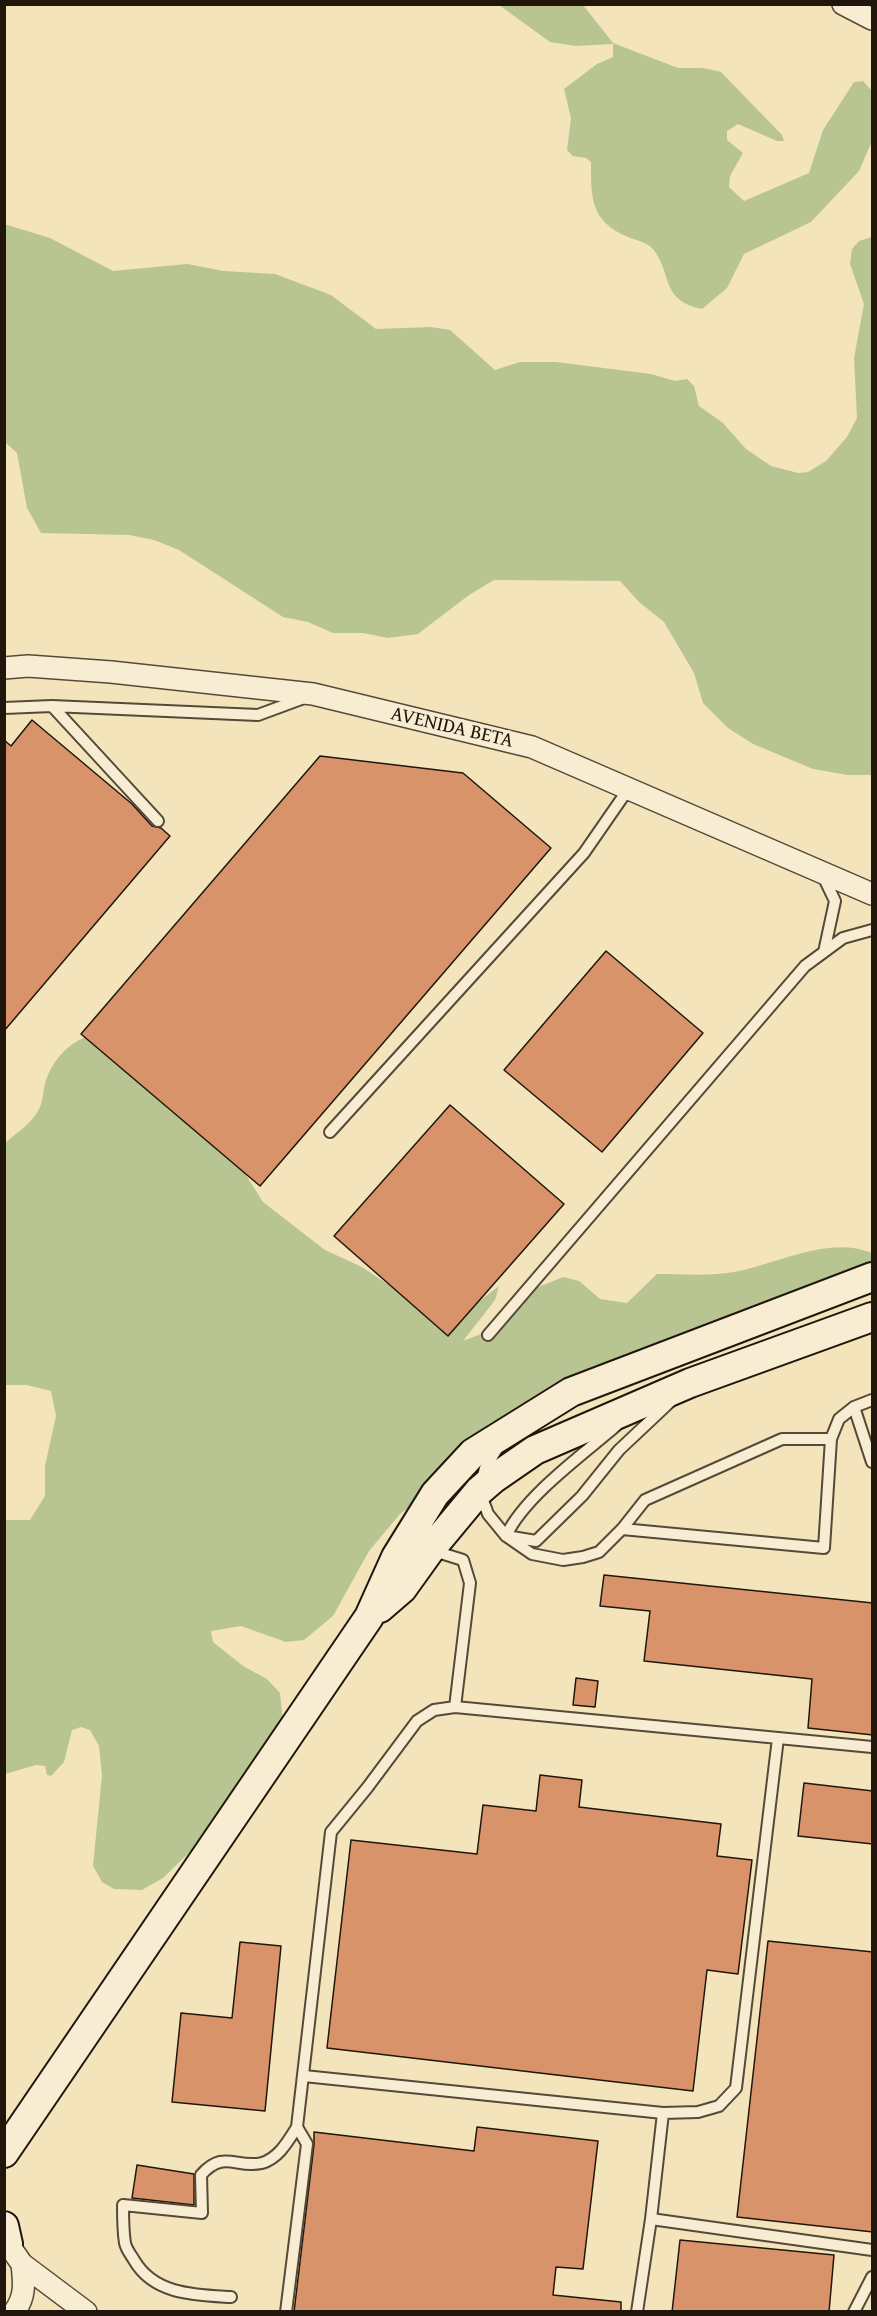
<!DOCTYPE html>
<style>
body{margin:0}
#map{position:relative;width:877px;height:2316px;overflow:hidden;background:#f4e4bb;font-family:"Gentium Book Plus",serif}
canvas{display:block}
.frame{position:absolute;inset:0;border:6px solid #20160c;pointer-events:none}
</style>
<div id="map">
<canvas width="877" height="2316"></canvas>
<div class="frame"></div>
</div>
<script>
const ctx = document.querySelector('canvas').getContext('2d');
ctx.lineJoin = 'round';
function paint(path, color) { ctx.fillStyle = color; ctx.fill(path, 'evenodd'); }
function stroke(path, color, width, dash) { ctx.strokeStyle = color; ctx.lineWidth = width; ctx.lineCap = dash ? 'butt' : 'round'; ctx.setLineDash(dash || []); ctx.stroke(path); }
function write(font, color, halo, rows, align = 'center') {
  ctx.font = font + ' "Gentium Book Plus",serif'; ctx.lineWidth = 6; ctx.setLineDash([]); ctx.textBaseline = 'middle'; ctx.strokeStyle = halo; ctx.fillStyle = color; for (const [text, x, y, turn = 0] of rows) {
    ctx.save(); ctx.translate(x, y); ctx.rotate((+turn || 0) * Math.PI / 180); ctx.textAlign = isNaN(turn) ? turn : align; if (halo) ctx.strokeText(text, 0, 0); ctx.fillText(text, 0, 0); ctx.restore();
  }
}
const green = new Path2D(`
 M499,5H583L613,43L678,68H703L721,72L782,135L784,141H777L738,124L727,131V140L743,153L730,176L729,187L744,201L809,173L823,130L854,82L863,81L872,91V141L859,171L811,222L744,254L727,288L702,309C660,300 673,275 653,249C648,243 636,240 628,237C590,221 591,198 591,162L586,158L573,156L567,150L571,118L564,89L597,64L613,57V44L576,46L550,42Z
 M4,224L50,238L113,271L187,264L224,271L275,274L331,295L376,329L431,327L450,330L495,370L520,362H556L651,374L675,381L687,379L694,386L699,406L723,423L746,449L771,466L798,473L808,472L826,461L847,437L857,418L854,358L864,304L850,264L852,249L859,241L872,237V775H848L813,769L753,744L728,728L703,703L694,673L664,622L639,602L620,581L494,580L469,595L418,634L388,638L363,633H333L308,622L283,617L179,550L154,540L129,535L41,533L27,508L17,453L5,442Z
 M99,1032L229,1148L263,1202L325,1250L362,1267L426,1310L461,1315L499,1286L495,1300L463,1341L481,1334L529,1291L563,1277L579,1281L600,1299L627,1303L657,1274C680,1274 705,1276 727,1273C773,1267 826,1234 872,1253V1291L555,1399L400,1514L369,1551L333,1616L304,1640L286,1642L241,1626L211,1631L213,1642L243,1666L267,1679L280,1693L283,1723L205,1837L163,1878L142,1890L114,1889L102,1882L93,1866L102,1775L99,1746L90,1730L81,1727L72,1730L64,1762L51,1776L47,1775L45,1766L36,1765L5,1774V1520H30L45,1496V1466L56,1416L51,1391L27,1385H5V1143C17,1132 33,1123 40,1107C44,1097 43,1085 48,1075C58,1052 75,1039 99,1032Z`);
const building = new Path2D(`
 M32,720L132,804L152,826L161,828L170,836L4,1031V740L11,746Z
 M320,756L463,773L551,848L260,1186L81,1034Z
 M606,951L703,1033L602,1152L504,1070Z
 M450,1105L564,1204L448,1336L334,1236Z
 M604,1575L873,1603V1735L808,1728L812,1679L644,1661L650,1611L600,1606Z
 M576,1678L598,1681L595,1707L573,1705Z
 M540,1775L582,1780L579,1807L721,1824L717,1856L752,1860L738,1974L707,1970L693,2091L327,2048L351,1840L477,1854L483,1805L536,1811Z
 M804,1783L873,1791V1844L798,1836Z
 M768,1941L873,1952V2232L737,2217Z
 M240,1942L281,1946L265,2111L172,2102L181,2013L232,2018Z
 M477,2127L598,2141L583,2269L556,2267L553,2295L621,2302V2312H294L314,2145V2132L474,2151Z
 M137,2165L194,2174V2205L132,2198Z
 M680,2240L834,2255L829,2312H672Z`);
const service = new Path2D(`
 M52,706L158,821
 M4,708L52,706L258,715L304,698
 M823,876L835,901L824,952
 M330,1132L584,853L629,788
 M488,1335L805,966L843,938L872,930
 M854,1407L872,1462
 M616,1426C582,1455 524,1497 506,1536L532,1554L563,1560L583,1557L599,1552L622,1529L645,1500L782,1439H831
 M482,1480L485,1468L497,1449
 M481,1495L488,1514L506,1536L536,1541L582,1496L619,1450L670,1402
 M622,1529L824,1548L831,1439L839,1419L854,1407L872,1400
 M431,1550L463,1560L470,1583L455,1707
 M304,2076L663,2113L698,2112L719,2106L736,2088L778,1738
 M651,2219L872,2250
 M231,2297C196,2295 154,2295 134,2260C131,2255 126,2249 125,2243C123,2231 123,2218 123,2205L202,2213L201,2175C224,2149 236,2169 262,2163C279,2158 288,2141 297,2127L331,1832L367,1788L417,1721L434,1710L455,1707L872,1747
 M286,2312L307,2144L297,2127
 M637,2312L651,2219L663,2113
 M854,2312L872,2277`);
const minor = new Path2D(`
 M843,4L872,19
 M4,668L28,666L111,672L313,694L532,747L872,894
 M4,2242L8,2244L22,2264L86,2312
 M14,2312C26,2297 24,2282 22,2264`);
const secondary = new Path2D(`
 M380,1608L402,1589L430,1550L479,1491L493,1479L535,1450L690,1383L872,1317
 M4,2153L369,1617L396,1557L435,1494L473,1453L571,1392L872,1277
 M4,2226L8,2244`);
const streetNames = [
 ["AVENIDA BETA",452,728,13]
];
paint(green, '#b8c593');
paint(building, '#d9936b');
stroke(building, '#20160c', 1.5);
stroke(service, '#554a38', 14);
stroke(minor, '#554a38', 24);
stroke(secondary, '#20160c', 32);
stroke(service, '#f8edd3', 10);
stroke(minor, '#f8edd3', 21);
stroke(secondary, '#f8edd3', 28);
write('20px', '#20160c', '#f8edd3', streetNames);
</script>
